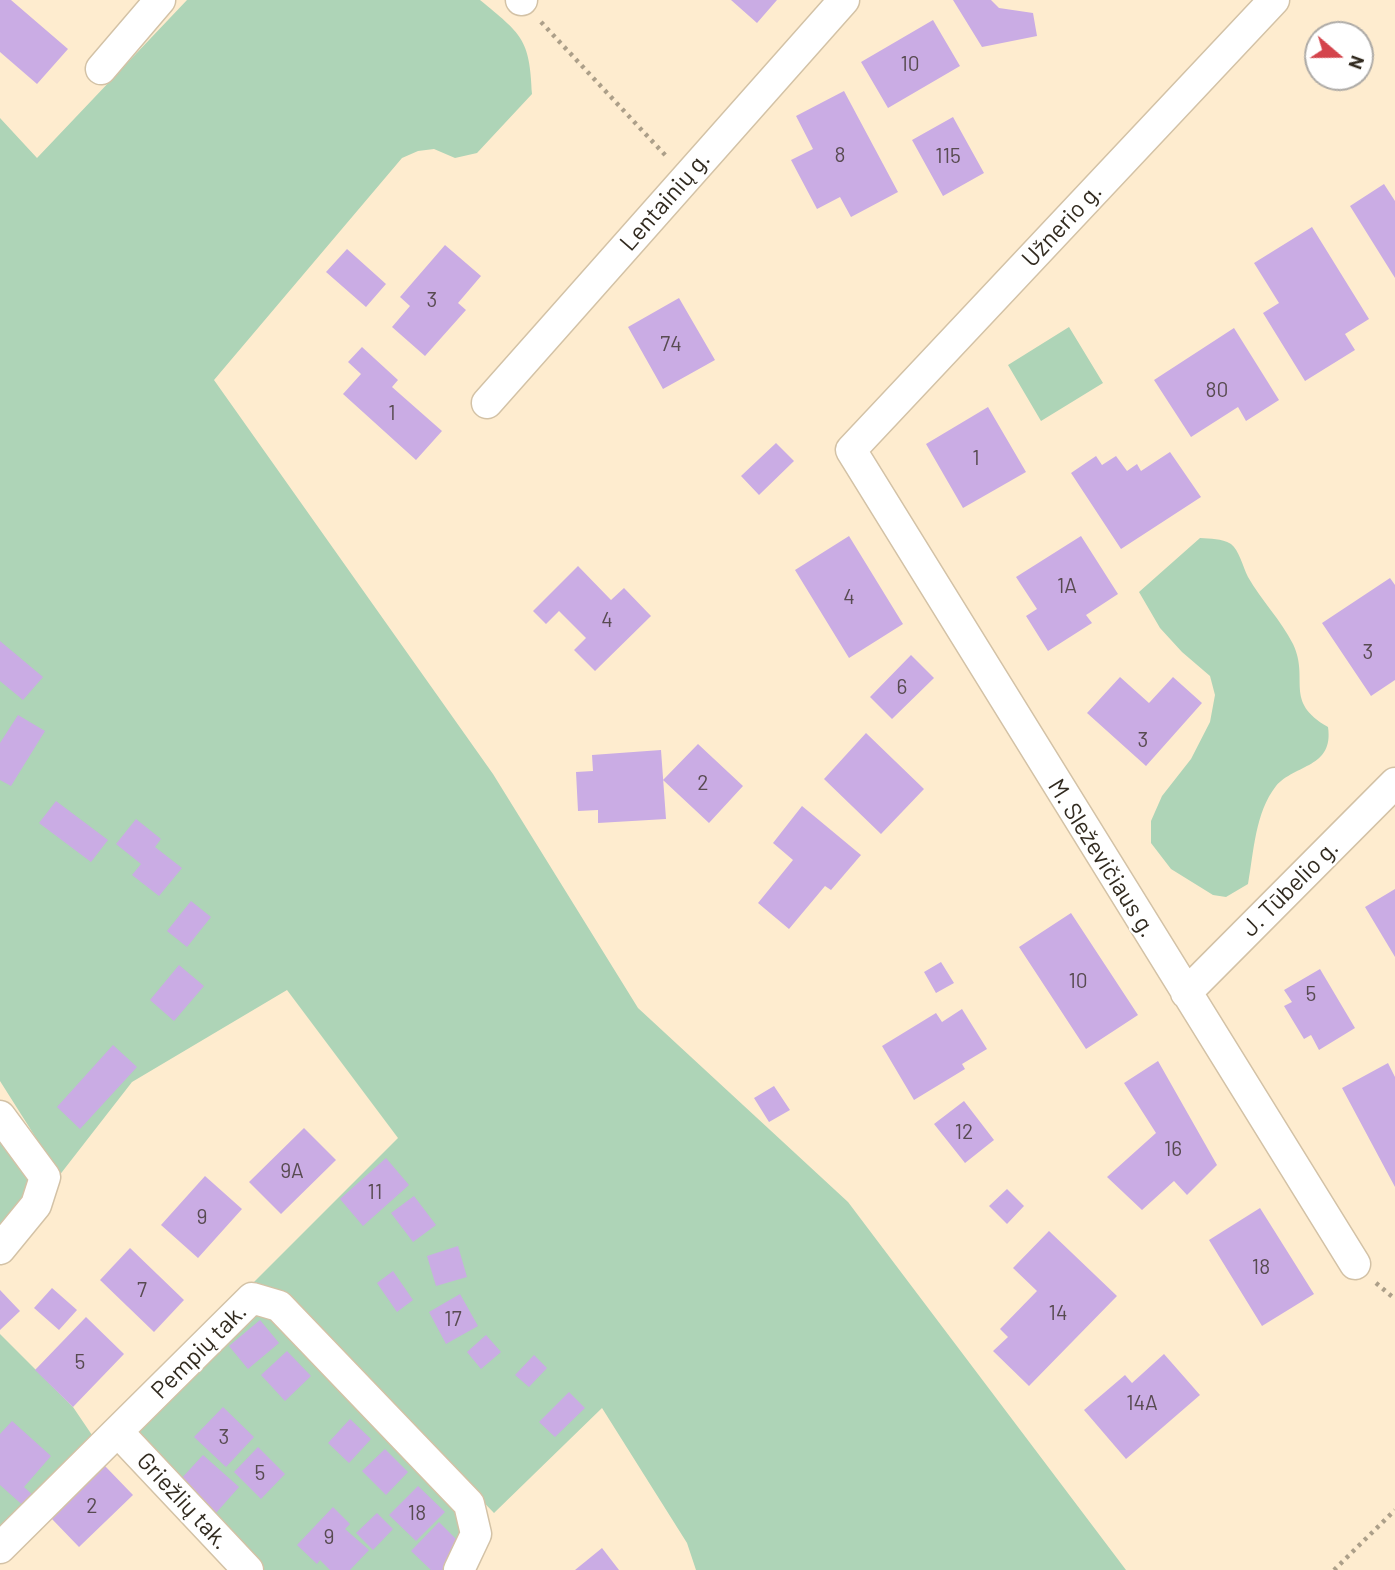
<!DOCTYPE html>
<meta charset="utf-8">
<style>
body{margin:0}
#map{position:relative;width:1395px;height:1570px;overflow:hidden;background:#feeccf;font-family:Barlow,sans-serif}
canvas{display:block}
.north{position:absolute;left:1304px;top:21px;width:70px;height:70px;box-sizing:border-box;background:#fff;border:2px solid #adaaa6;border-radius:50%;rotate:110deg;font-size:19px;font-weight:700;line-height:28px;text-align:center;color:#322b20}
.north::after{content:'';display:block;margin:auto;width:24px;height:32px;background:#d4444c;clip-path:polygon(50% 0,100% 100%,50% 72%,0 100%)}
</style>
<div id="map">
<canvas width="1395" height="1570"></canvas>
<div class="north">N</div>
</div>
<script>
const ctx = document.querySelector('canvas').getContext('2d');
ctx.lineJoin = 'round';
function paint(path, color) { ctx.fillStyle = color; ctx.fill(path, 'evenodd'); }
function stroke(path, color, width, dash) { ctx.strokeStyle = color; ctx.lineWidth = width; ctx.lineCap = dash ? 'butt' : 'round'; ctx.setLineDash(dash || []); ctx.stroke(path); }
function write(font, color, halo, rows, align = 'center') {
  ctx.font = font + ' Barlow,sans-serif'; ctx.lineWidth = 5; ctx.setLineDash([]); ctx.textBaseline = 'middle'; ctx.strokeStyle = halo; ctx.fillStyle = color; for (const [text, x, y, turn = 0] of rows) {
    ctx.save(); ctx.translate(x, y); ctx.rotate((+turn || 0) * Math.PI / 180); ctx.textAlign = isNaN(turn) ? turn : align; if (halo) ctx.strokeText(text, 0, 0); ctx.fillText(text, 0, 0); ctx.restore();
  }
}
const green = new Path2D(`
 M187,0H480C521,34 530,38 532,94L477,153L455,158L434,149L418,151L402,158L214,380L493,774L638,1008L848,1202L1126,1570H696L687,1543L602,1408L494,1513L279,1290L254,1282L398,1138L287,990L132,1082L55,1181V1168L0,1081V118L37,158Z
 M1069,327L1103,383L1041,421L1008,365Z
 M1200,538C1211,539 1221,538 1231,544C1239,550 1243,567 1248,577C1261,600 1281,620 1293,644C1310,680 1283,701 1328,727C1334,768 1295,764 1276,786C1255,813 1254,851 1248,884L1226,897L1213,895L1171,869L1151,843V821L1162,796L1191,759L1210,722L1215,695L1210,676L1182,652L1160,628L1139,592Z
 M0,1124L30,1168L32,1187L0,1230Z
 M253,1306L272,1311L466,1523L455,1570H258L136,1442L140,1426Z
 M0,1334L73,1407L94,1438L0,1537Z`);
const building = new Path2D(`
 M0,0H11L68,49L37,84L0,52Z
 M731,0H777L757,23Z
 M953,0H991L999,8L1033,13L1037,36L982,47Z
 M933,20L960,66L888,108L861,62Z
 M844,91L898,192L851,217L840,197L817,209L791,160L813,149L796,116Z
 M953,117L984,173L943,196L912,140Z
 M1384,184L1395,201V278L1350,206Z
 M1312,227L1369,319L1345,334L1355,350L1305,381L1263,313L1279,303L1254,263Z
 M445,245L481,276L458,303L466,310L425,356L392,327L410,306L400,297Z
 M347,249L386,284L366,307L326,272Z
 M679,298L715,360L663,389L628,327Z
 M1234,328L1279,400L1246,421L1238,407L1191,437L1154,380Z
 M362,347L398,380L392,387L442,431L416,460L343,394L361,374L348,362Z
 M988,407L1026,472L963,508L926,444Z
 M776,443L794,461L759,495L741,476Z
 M1170,452L1201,497L1121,549L1071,473L1096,456L1102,465L1116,456L1127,471L1137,464L1141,471Z
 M849,536L903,624L849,658L795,570Z
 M1081,536L1118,594L1086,615L1092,623L1048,651L1026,616L1037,609L1016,577Z
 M578,566L611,600L624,588L651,616L595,671L574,650L586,638L559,611L546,624L533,611Z
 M1390,578L1395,585V680L1371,696L1322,623Z
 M0,641L43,677L23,700L0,681Z
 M911,655L934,678L892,719L870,697Z
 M1120,677L1149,703L1173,677L1202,703L1146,766L1087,713Z
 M18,715L45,731L11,786L0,780V743Z
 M866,733L924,789L881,834L824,779Z
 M698,744L743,786L709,823L663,780Z
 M661,750L666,819L598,823V810L578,811L576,772L593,771L592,755Z
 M56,801L108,840L91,862L39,823Z
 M802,806L861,855L831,890L825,886L789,929L758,903L793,860L773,843Z
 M136,819L161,839L155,847L182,868L159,896L132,875L141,864L116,844Z
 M1395,889V957L1365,907Z
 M191,901L211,917L187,947L167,931Z
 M1071,913L1138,1015L1086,1049L1019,947Z
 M941,962L954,983L936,993L924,972Z
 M179,965L204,986L174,1021L150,1000Z
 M1320,969L1355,1028L1319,1050L1311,1035L1304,1039L1284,1006L1292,1002L1284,990Z
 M962,1009L987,1049L962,1064L965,1069L914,1100L882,1046L936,1013L942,1022Z
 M113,1045L137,1067L80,1129L57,1107Z
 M1158,1061L1217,1165L1187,1195L1174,1181L1142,1210L1107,1177L1156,1133L1124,1083Z
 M1388,1063L1395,1077V1187L1342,1088Z
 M774,1086L790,1110L769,1122L754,1098Z
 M964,1101L994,1140L965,1163L934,1124Z
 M304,1128L336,1160L281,1214L249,1182Z
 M386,1158L409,1185L363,1226L340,1199Z
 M205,1176L242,1209L198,1258L161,1225Z
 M1007,1189L1024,1206L1007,1224L989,1206Z
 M414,1196L436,1225L413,1242L391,1213Z
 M1260,1208L1314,1294L1262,1326L1209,1240Z
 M1049,1231L1117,1296L1029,1386L993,1351L1008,1337L1000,1329L1037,1291L1013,1268Z
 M458,1246L467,1277L436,1286L427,1256Z
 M130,1248L184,1300L154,1332L100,1280Z
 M393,1271L413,1300L397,1312L377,1283Z
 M52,1288L77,1310L59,1330L34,1308Z
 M0,1290L20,1311L0,1330Z
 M460,1294L478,1326L446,1344L429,1312Z
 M86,1317L124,1354L73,1407L35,1370Z
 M260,1320L279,1343L248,1369L229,1346Z
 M486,1335L501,1352L481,1369L467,1352Z
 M287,1351L311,1376L285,1401L261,1375Z
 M1164,1354L1200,1395L1126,1459L1084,1410L1125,1375L1132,1383Z
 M534,1355L547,1368L529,1387L515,1375Z
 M569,1392L585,1408L555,1437L539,1422Z
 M223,1407L254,1437L226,1467L194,1437Z
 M350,1419L371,1439L349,1463L328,1443Z
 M12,1421L51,1456L24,1487L36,1498L27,1509L0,1485V1434Z
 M258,1447L285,1474L261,1499L234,1472Z
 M385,1449L408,1472L386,1495L362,1471Z
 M203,1455L239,1487L216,1513L180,1480Z
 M105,1466L133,1495L79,1547L51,1518Z
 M418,1486L445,1512L416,1541L389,1515Z
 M333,1507L350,1524L345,1529L369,1550L350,1570H330L320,1560L317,1564L297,1545Z
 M377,1513L393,1529L373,1550L356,1533Z
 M439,1522L462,1545L446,1570H431L411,1551Z
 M602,1548L619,1570H575Z`);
const path = new Path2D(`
 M541,22L666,156
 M1376,1283L1395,1299
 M1334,1570L1395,1510`);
const minor = new Path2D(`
 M521,0H522
 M1274,0L851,450L1355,1264
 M101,69L160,0
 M487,403L844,0
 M1186,993L1395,783
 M0,1116L45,1177L36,1205L0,1249
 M118,1432L248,1570
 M0,1548L252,1298L279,1306L469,1504L476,1534L459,1570`);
const numberNames = [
 ["10",910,64],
 ["8",840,155],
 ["115",948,156],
 ["3",432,300],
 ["74",671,344],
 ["80",1217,390],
 ["1",392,413],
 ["1",976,458],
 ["1A",1067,586],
 ["4",849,597],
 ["4",607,620],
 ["3",1368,652],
 ["6",902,687],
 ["3",1143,740],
 ["2",703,783],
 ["10",1078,981],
 ["5",1311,994],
 ["12",964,1132],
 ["16",1173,1149],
 ["9A",292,1171],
 ["11",375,1192],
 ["9",202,1217],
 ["18",1261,1267],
 ["7",142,1290],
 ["14",1058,1313],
 ["17",453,1319],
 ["5",80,1362],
 ["14A",1142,1403],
 ["3",224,1437],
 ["5",260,1473],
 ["2",92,1506],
 ["18",417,1513],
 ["9",329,1537]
];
const streetNames = [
 ["Lentainių g.",665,201,-49],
 ["Užnerio g.",1062,225,-47],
 ["M. Sleževičiaus g.",1102,858,58],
 ["J. Tūbelio g.",1290,888,-45],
 ["Pempių tak.",199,1351,-45],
 ["Griežlių tak.",183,1501,47]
];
paint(green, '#aed4b7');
paint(building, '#caace4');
stroke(minor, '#d3c2a6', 33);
stroke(path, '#ac9f89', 4.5, [3.5, 5]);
stroke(minor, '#fff', 30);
write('21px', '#584b51', null, numberNames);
write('24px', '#322b20', '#fff', streetNames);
</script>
